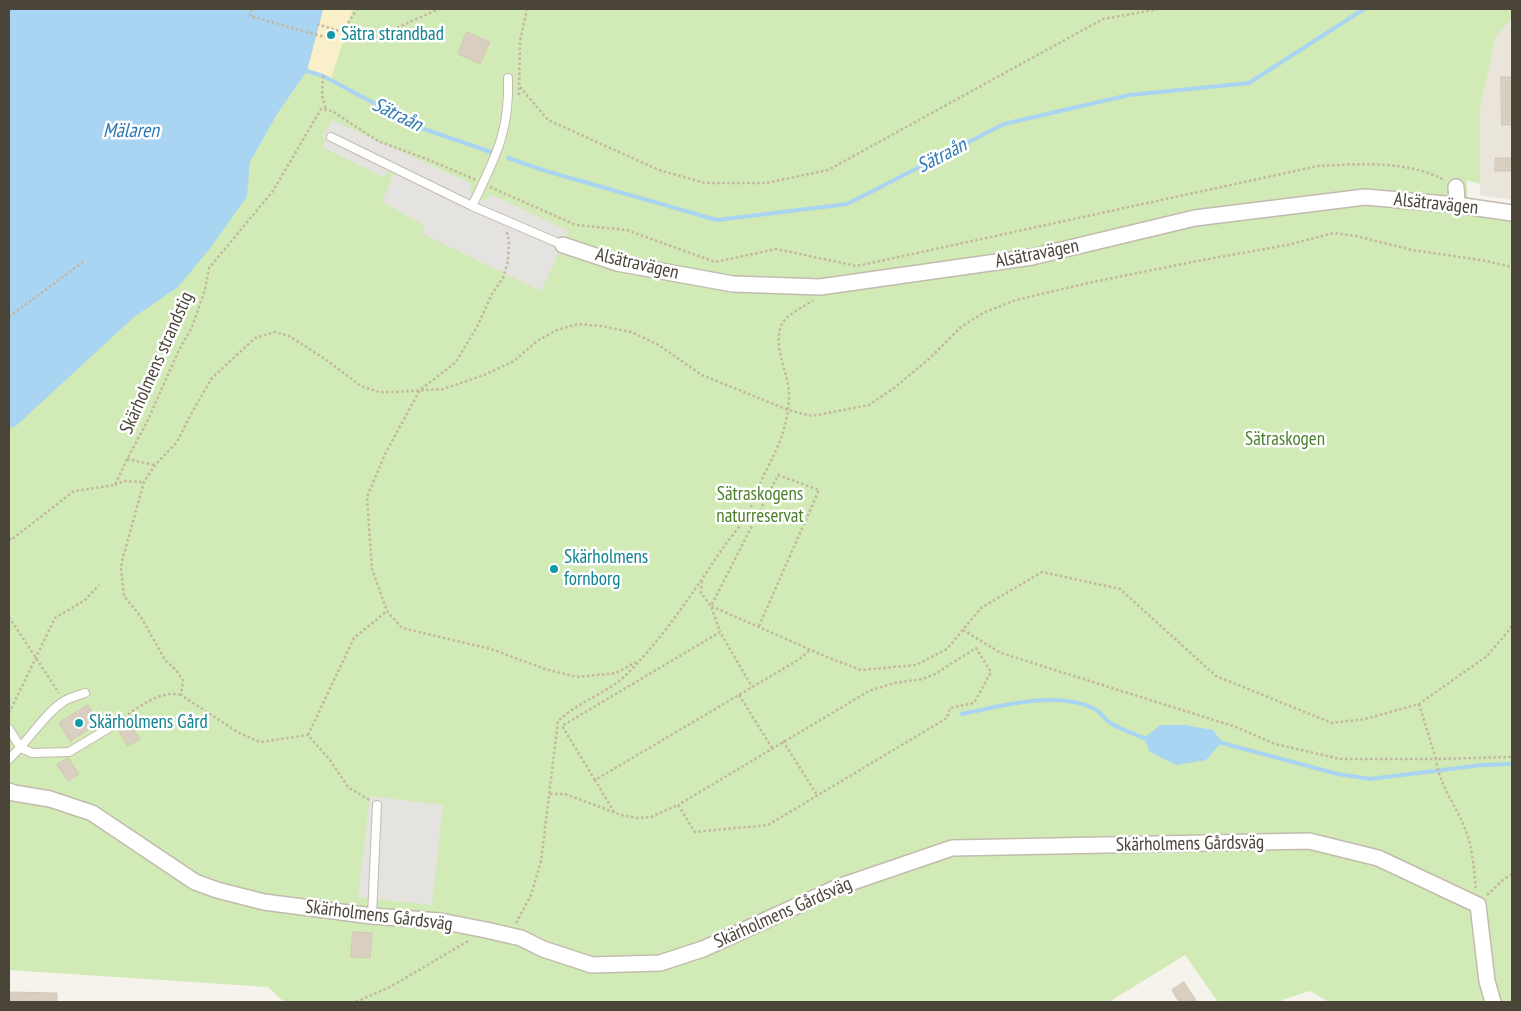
<!DOCTYPE html>
<meta charset="utf-8">
<style>
body{margin:0}
#map{position:relative;width:1521px;height:1011px;overflow:hidden;background:#f6f3ec;font-family:"PT Sans Narrow",sans-serif}
canvas{display:block}
.frame{position:absolute;inset:0;border:10px solid #4b4439;pointer-events:none}
</style>
<div id="map">
<canvas width="1521" height="1011"></canvas>
<div class="frame"></div>
</div>
<script>
const ctx = document.querySelector('canvas').getContext('2d');
ctx.lineJoin = 'round';
function paint(path, color) { ctx.fillStyle = color; ctx.fill(path, 'evenodd'); }
function stroke(path, color, width, dash) { ctx.strokeStyle = color; ctx.lineWidth = width; ctx.lineCap = dash ? 'butt' : 'round'; ctx.setLineDash(dash || []); ctx.stroke(path); }
function write(font, color, halo, rows, align = 'center') {
  ctx.font = font + ' "PT Sans Narrow",sans-serif'; ctx.lineWidth = 5; ctx.setLineDash([]); ctx.textBaseline = 'middle'; ctx.strokeStyle = halo; ctx.fillStyle = color; for (const [text, x, y, turn = 0] of rows) {
    ctx.save(); ctx.translate(x, y); ctx.rotate((+turn || 0) * Math.PI / 180); ctx.textAlign = isNaN(turn) ? turn : align; if (halo) ctx.strokeText(text, 0, 0); ctx.fillText(text, 0, 0); ctx.restore();
  }
}
const residential = new Path2D(`
 M1502,9H1512V200L1480,195V109Z`);
const green = new Path2D(`
 M9,9H1512V18L1496,36L1480,109V184L1467,180L1468,214L1512,222V1002H1329L1310,991L1282,1000L1281,1002H1218L1185,955L1109,1002H284L268,987L9,970Z`);
const sand = new Path2D(`
 M323,9H353L331,79L307,71Z`);
const parking = new Path2D(`
 M332,120L472,184L469,192L486,201L490,194L569,231L541,291L423,234L424,225L382,202L394,173L388,169L384,177L323,148L326,139L322,136Z
 M370,796L443,805L432,905L358,897Z`);
const water = new Path2D(`
 M9,9H323L307,71L277,114L250,162L247,196L212,246L178,287L134,317L17,425L9,429Z
 M1160,725H1185L1213,730L1222,742L1206,760L1176,765L1150,752L1144,738Z`);
const stream = new Path2D(`
 M307,71L323,76L421,128L491,152
 M508,158L546,171L717,220L847,204L1004,124L1129,95L1249,83L1364,9
 M962,714C1001,706 1057,690 1095,709C1100,712 1104,718 1109,722C1119,729 1133,733 1144,738H1148
 M1218,742L1338,774L1370,779L1482,765L1512,764`);
const building = new Path2D(`
 M467,32L490,42L480,64L458,54Z
 M1501,77H1512V125H1502Z
 M1496,158H1512V171H1495Z
 M88,705L99,723L70,741L59,723Z
 M128,721L140,739L128,746L117,728Z
 M68,758L79,774L68,781L57,765Z
 M353,932L372,933L370,958L351,957Z
 M1184,982L1197,1002H1179L1172,990Z
 M9,992L57,993V1002H9Z`);
const path = new Path2D(`
 M252,9L250,16L325,37
 M348,23L357,9
 M317,24L369,40L439,9
 M323,76L322,95L326,109
 M520,87L548,120L659,170L705,183H766L828,170L1103,19L1159,9
 M519,95L520,41L527,9
 M490,187L576,225L627,230L715,262L776,249L857,266L1318,166C1358,164 1408,160 1444,180
 M507,232L509,241L508,261L503,278L492,294L477,327L455,363L420,390L385,454L367,497L372,569L387,611L402,628L491,649L545,669L577,677L616,673L636,662
 M9,317L83,262
 M127,459L155,465
 M115,485L124,481L144,482
 M9,538L11,540L74,491L115,485L127,459L147,422L178,352L192,327L205,290L209,268L273,191L321,109L332,111L378,141L429,160L476,180
 M702,581L701,593L711,606L720,632
 M9,617L59,693
 M759,626L819,490L778,475L711,606L827,657L861,670L916,665L947,649L981,608L1042,572L1120,589L1216,676L1332,723L1365,719L1419,704L1487,656L1510,629L1512,624
 M963,630L1001,653L1236,727L1275,744L1340,759H1436C1439,785 1457,807 1466,831C1473,849 1474,871 1476,890
 M739,695L772,748
 M1419,704L1436,759L1512,757
 M9,713L55,618L85,600L99,585
 M116,723C134,711 158,689 181,695
 M308,735L354,638L387,611
 M783,741L817,795
 M595,780L562,726L720,632L752,687
 M550,794H565L621,815L638,818L651,817L678,805L695,832L768,825L947,718L950,708L974,703L991,672L976,648L935,674L923,679L894,683L869,691L678,805
 M369,800L348,787L330,760L308,735L260,742L239,733L181,695L183,680L176,670L165,660L141,617L124,596L121,569L122,561L144,482L155,465L177,442L191,414L212,378L255,338L275,332L289,336L322,357L361,386L379,392H395L443,389L484,375L514,361L537,341L557,330L578,324L601,326L631,332L657,344L702,375L788,410L812,416L869,405L894,388L929,359L961,327L983,313L1016,300L1088,283L1192,262L1287,245L1334,233L1356,236L1412,250L1481,260L1512,267
 M614,812L595,780L798,660L810,650
 M1487,895L1503,880L1512,874
 M516,923L531,895L541,861L558,721C579,701 608,693 627,674C665,636 695,589 725,545C734,533 745,521 751,507C757,495 760,481 767,469C780,443 789,423 789,393C788,372 773,347 781,326C785,315 804,307 813,300
 M356,1002L390,987L468,941`);
const service = new Path2D(`
 M331,137L472,206L563,245
 M472,206C495,158 510,132 508,78
 M9,729L21,748L32,753L69,752L109,728
 M9,759C27,743 44,714 63,702C69,697 78,696 85,693
 M372,916L377,805`);
const minor = new Path2D(`
 M1456,187L1457,205
 M563,245L617,263L733,284L820,287L1032,257L1195,218L1365,197L1457,205L1512,213
 M9,791L14,793L50,799L92,813L195,882L217,890L264,902L372,916L440,921L486,930L521,938L543,949L592,965L660,963L703,949L838,887L952,848L1309,841L1378,858L1478,905L1487,981L1493,1002`);
const markers = [
 [331,35,5,"#0f9aa8"],
 [554,569,5,"#0f9aa8"],
 [79,723,5,"#0f9aa8"]
];
const cultureNames = [
 ["Sätra strandbad",341,35],
 ["Skärholmens",564,558],
 ["fornborg",564,580],
 ["Skärholmens Gård",89,723]
];
const streetNames = [
 ["Alsätravägen",1436,204,6],
 ["Alsätravägen",1037,254,-11],
 ["Alsätravägen",637,264,13],
 ["Skärholmens strandstig",157,363,-66],
 ["Skärholmens Gårdsväg",1190,844,-1],
 ["Skärholmens Gårdsväg",783,913,-24],
 ["Skärholmens Gårdsväg",379,916,7]
];
const parkNames = [
 ["Sätraskogen",1285,440],
 ["Sätraskogens",760,495],
 ["naturreservat",760,517]
];
const waterNames = [
 ["Sätraån",397,115,26],
 ["Mälaren",131,131],
 ["Sätraån",942,156,-27]
];
paint(residential, '#eae5da');
paint(green, '#d2eab5');
paint(sand, '#f9efc9');
paint(parking, '#e5e3e0');
paint(water, '#a9d4f2');
stroke(stream, '#a9d4f2', 4);
paint(building, '#d8cfc1');
stroke(building, '#d3c7b4', 1);
stroke(service, '#c2bbae', 10);
stroke(minor, '#c2bbae', 18);
stroke(path, '#c4b79f', 2.5, [2.5, 2.5]);
stroke(service, '#fff', 8);
stroke(minor, '#fff', 15);
for (const [x, y, r, color] of markers) { const dot = new Path2D(); dot.arc(x, y, r, 0, 2 * Math.PI); ctx.fillStyle = color; ctx.fill(dot); stroke(dot, '#fff', 2); }
write('19px', '#0d838f', '#fff', cultureNames, 'left');
write('19px', '#4b4439', '#fff', streetNames);
write('19px', '#4a7f2a', '#fff', parkNames);
write('italic 20px', '#2e7ab2', '#fff', waterNames);
</script>
